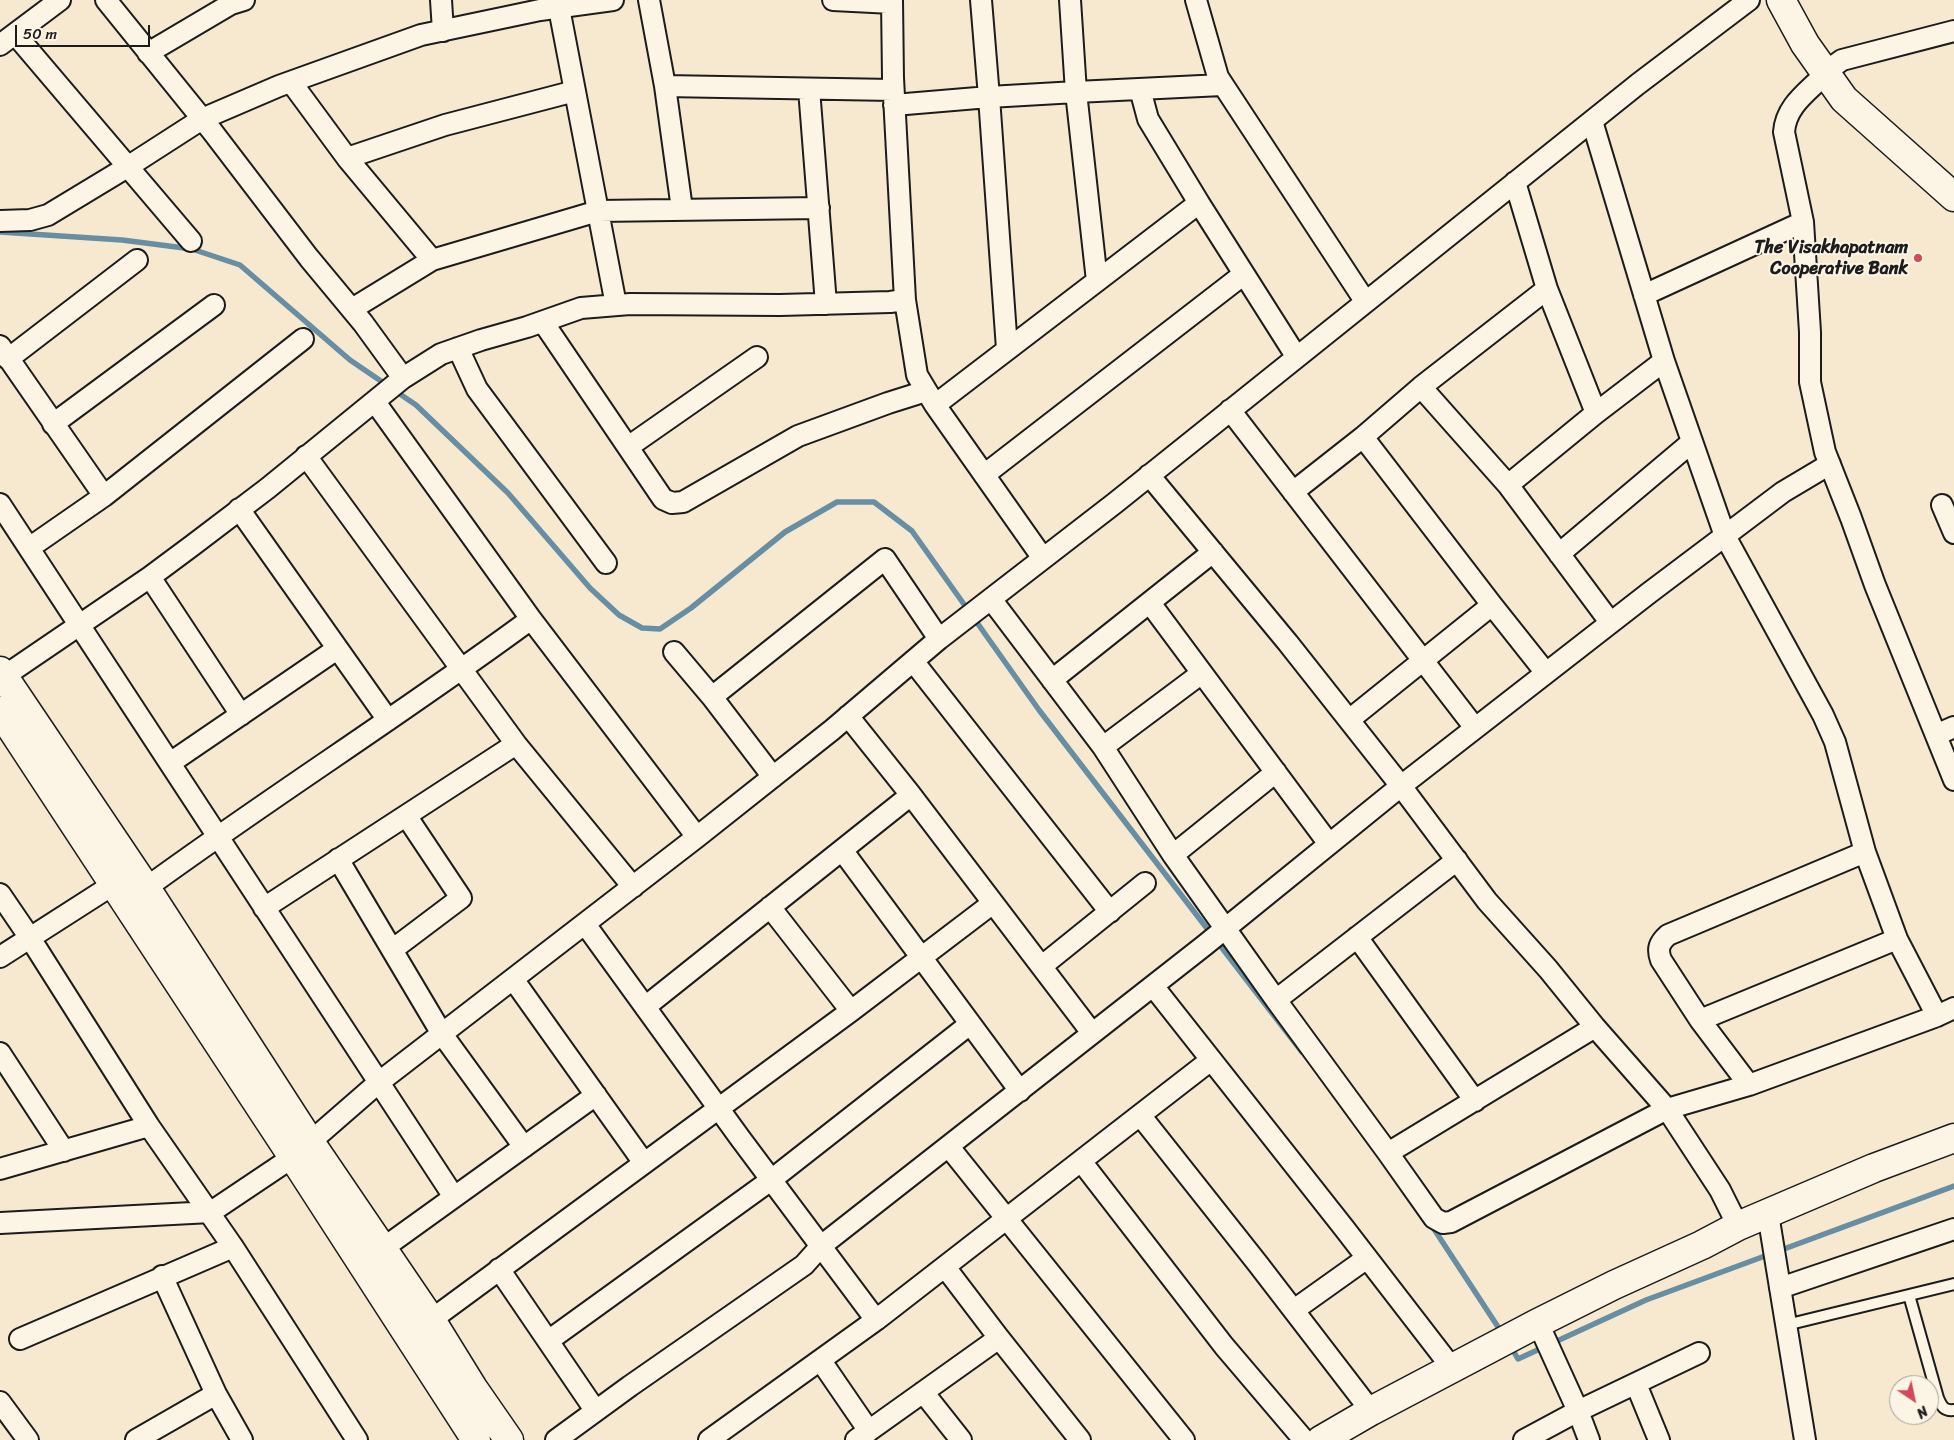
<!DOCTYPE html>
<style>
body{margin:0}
#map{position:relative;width:1954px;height:1440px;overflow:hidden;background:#f7e9d0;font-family:Sriracha,sans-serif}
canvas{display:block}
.north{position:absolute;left:1889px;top:1375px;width:50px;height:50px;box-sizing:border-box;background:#fcf5e5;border:1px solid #a29e95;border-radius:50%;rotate:146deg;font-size:14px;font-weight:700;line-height:20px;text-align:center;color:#1c1c1c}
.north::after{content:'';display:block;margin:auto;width:18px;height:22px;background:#d1495b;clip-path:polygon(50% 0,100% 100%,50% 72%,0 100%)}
.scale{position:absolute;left:15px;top:25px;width:135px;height:22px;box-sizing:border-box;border:2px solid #1c1c1c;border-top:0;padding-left:6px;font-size:15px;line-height:18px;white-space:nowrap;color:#1c1c1c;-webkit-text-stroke:4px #fcf5e5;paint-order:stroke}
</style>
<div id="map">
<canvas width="1954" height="1440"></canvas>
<div class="north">N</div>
<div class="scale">50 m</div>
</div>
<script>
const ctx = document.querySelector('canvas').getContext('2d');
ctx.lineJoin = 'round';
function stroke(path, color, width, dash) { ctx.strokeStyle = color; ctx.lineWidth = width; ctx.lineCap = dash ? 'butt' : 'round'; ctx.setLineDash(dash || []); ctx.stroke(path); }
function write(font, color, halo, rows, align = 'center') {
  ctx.font = font + ' Sriracha,sans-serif'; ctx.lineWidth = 4; ctx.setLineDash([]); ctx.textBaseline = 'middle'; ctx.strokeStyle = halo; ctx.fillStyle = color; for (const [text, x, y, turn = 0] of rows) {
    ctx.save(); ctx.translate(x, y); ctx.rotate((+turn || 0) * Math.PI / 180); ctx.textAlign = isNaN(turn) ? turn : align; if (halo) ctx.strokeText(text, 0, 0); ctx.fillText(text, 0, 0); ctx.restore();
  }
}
const stream = new Path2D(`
 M0,232L122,240L192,249L240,265L350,360L416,405L508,493L590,588L619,615L642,628L660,629L691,608L785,532L837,502H874L912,531L1039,710L1302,1052
 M1432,1226L1502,1333
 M1510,1345L1518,1359L1646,1300L1954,1186`);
const lane = new Path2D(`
 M1909,1295L1938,1398C1942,1407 1944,1411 1954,1410
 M1786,1325L1954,1284`);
const street = new Path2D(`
 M106,0L212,131L309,258L363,323L403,378
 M441,0L443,31
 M649,0L665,86L682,209
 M833,0L892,3
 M892,0L893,78L905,300L917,375L935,405L1042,557
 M981,0L989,97L1076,92L1097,281
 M1070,0L1076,92L1222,85
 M1196,0L1218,77L1365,301
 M559,8L616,305
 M15,34L191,241
 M0,45L60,0
 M148,53L231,4L244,0
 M1835,65L1842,60L1954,31
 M1825,74C1808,92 1786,105 1784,132L1803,222L1810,332V382L1825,452L1851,518L1875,585L1954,780
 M291,82L347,158L432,260
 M665,86L893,90
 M809,89L826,304
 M1140,89L1148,119L1199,203
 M894,105L989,97L1007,349
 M1592,121L1664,361L1725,536L1823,715L1835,742L1865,852L1897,939L1937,1016
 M347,158L445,125L575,91
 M0,221L30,220L48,215L129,166L202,119L279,86L421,35L540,10L613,0
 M1547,289L1596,413L1508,485L1610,622
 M1644,295L1803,222
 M352,309L432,260L598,211L819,208
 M543,322L663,499L672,503L683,502L798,436L888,403L926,391
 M0,346L104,496
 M458,348L477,389L606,563
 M8,359L137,260
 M1421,387L1508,485
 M375,402L531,619L697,837
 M935,405L1199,203L1296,356
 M1230,410L1475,728
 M1596,413L1664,361
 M53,424L214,305
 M1363,437L1492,605L1546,673
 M628,447L757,357
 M306,456L516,744L633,887
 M984,475L1244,274
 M1149,475L1288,643L1401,786L1487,901L1548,969L1595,1027L1667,1109L1720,1190L1738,1226
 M1293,492L1363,437L1421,387L1547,289L1515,182
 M0,504L454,1197
 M1942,505L1954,533
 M239,509L388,720
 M29,548L104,496L303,339
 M1559,554L1692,442
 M150,577L241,715
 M991,599L1103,747L1173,855L1276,1000
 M1150,603L1329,844
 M674,652L712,697
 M913,661L1110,912
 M0,679L150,577L193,545L268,488L403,378L441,354L481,340L527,327L581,308L630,304L780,305L890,302L905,300
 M1052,680L1213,552
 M848,716L911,795L1092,1033
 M1349,720L1492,605
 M1936,735L1954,727
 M1103,747L1202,673
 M170,763L337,649
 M773,777L712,697L885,559L939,639
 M842,850L1020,1091
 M1173,855L1276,772
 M338,859L442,1034L524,1147
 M1457,860L1276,1000L1388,1153L1434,1218L1443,1223L1451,1222L1667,1109L1749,1085L1937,1016L1954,1008
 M146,888C272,796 405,712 531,619
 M0,894L30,938L149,1126L233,1247L357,1440
 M770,907L851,1011
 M264,908L516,744
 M585,924L740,1138L876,1320
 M1357,937L1475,1101
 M392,950L461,898L407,817
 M0,957L114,884
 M1042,966L1145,883
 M513,979L644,1163
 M1153,986L1344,1228L1452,1368
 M645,1007L911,795
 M1700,1020L1897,939
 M0,1053L64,1151
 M1749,1085L1700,1020L1661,960C1657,949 1659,943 1668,935L1865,852
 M1140,1115L1211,1060
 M949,1147L1184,1440
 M1388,1153L1595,1027
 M1081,1161L1224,1346L1304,1440
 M0,1169L149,1126
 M1768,1214L1805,1440
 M0,1223L211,1212L293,1157L378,1083L697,837L832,730L939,639L1115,503L1638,84L1749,0
 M382,1249L596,1095
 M499,1269L595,1410
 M162,1276L216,1394L242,1440
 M1780,1288L1954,1229
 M1294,1310L1367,1258
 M431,1320L851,1011L993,903
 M1538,1323L1578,1411L1589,1440
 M999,1338L1080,1440
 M20,1339L233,1247
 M548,1341L771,1180L970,1024
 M821,1361L869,1431
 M1636,1384L1659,1440
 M923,1392L961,1440
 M0,1402L28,1440
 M136,1440L216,1394
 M556,1440L630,1386L804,1265L821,1246L1205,945L1401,786L1649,593L1783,492L1830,464
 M709,1440L876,1320L1140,1115L1258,1264L1371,1411
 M856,1440L999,1338L945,1267
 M1524,1440L1578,1411L1699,1353`);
const secondary = new Path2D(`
 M1781,0L1805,44L1844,99L1954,197
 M0,671L146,888L310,1142L431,1320L473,1388L509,1440
 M0,711L293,1157L476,1440
 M1321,1440L1371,1411L1538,1323L1614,1285L1702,1245L1738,1226L1874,1168L1954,1138`);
const markers = [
 [1918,258,5,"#d1495b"]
];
const poiNames = [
 ["The Visakhapatnam",1908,248],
 ["Cooperative Bank",1908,269]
];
stroke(stream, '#678ea2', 5.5);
stroke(lane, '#1c1c1c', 14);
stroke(street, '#1c1c1c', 24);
stroke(secondary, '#1c1c1c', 31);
stroke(lane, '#fcf5e5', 10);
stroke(street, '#fcf5e5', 20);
stroke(secondary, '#fcf5e5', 28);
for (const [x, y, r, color] of markers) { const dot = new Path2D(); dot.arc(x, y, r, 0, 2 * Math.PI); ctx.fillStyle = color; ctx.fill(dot); stroke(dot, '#fcf5e5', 2); }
write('bold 18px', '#1c1c1c', '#fcf5e5', poiNames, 'right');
</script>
